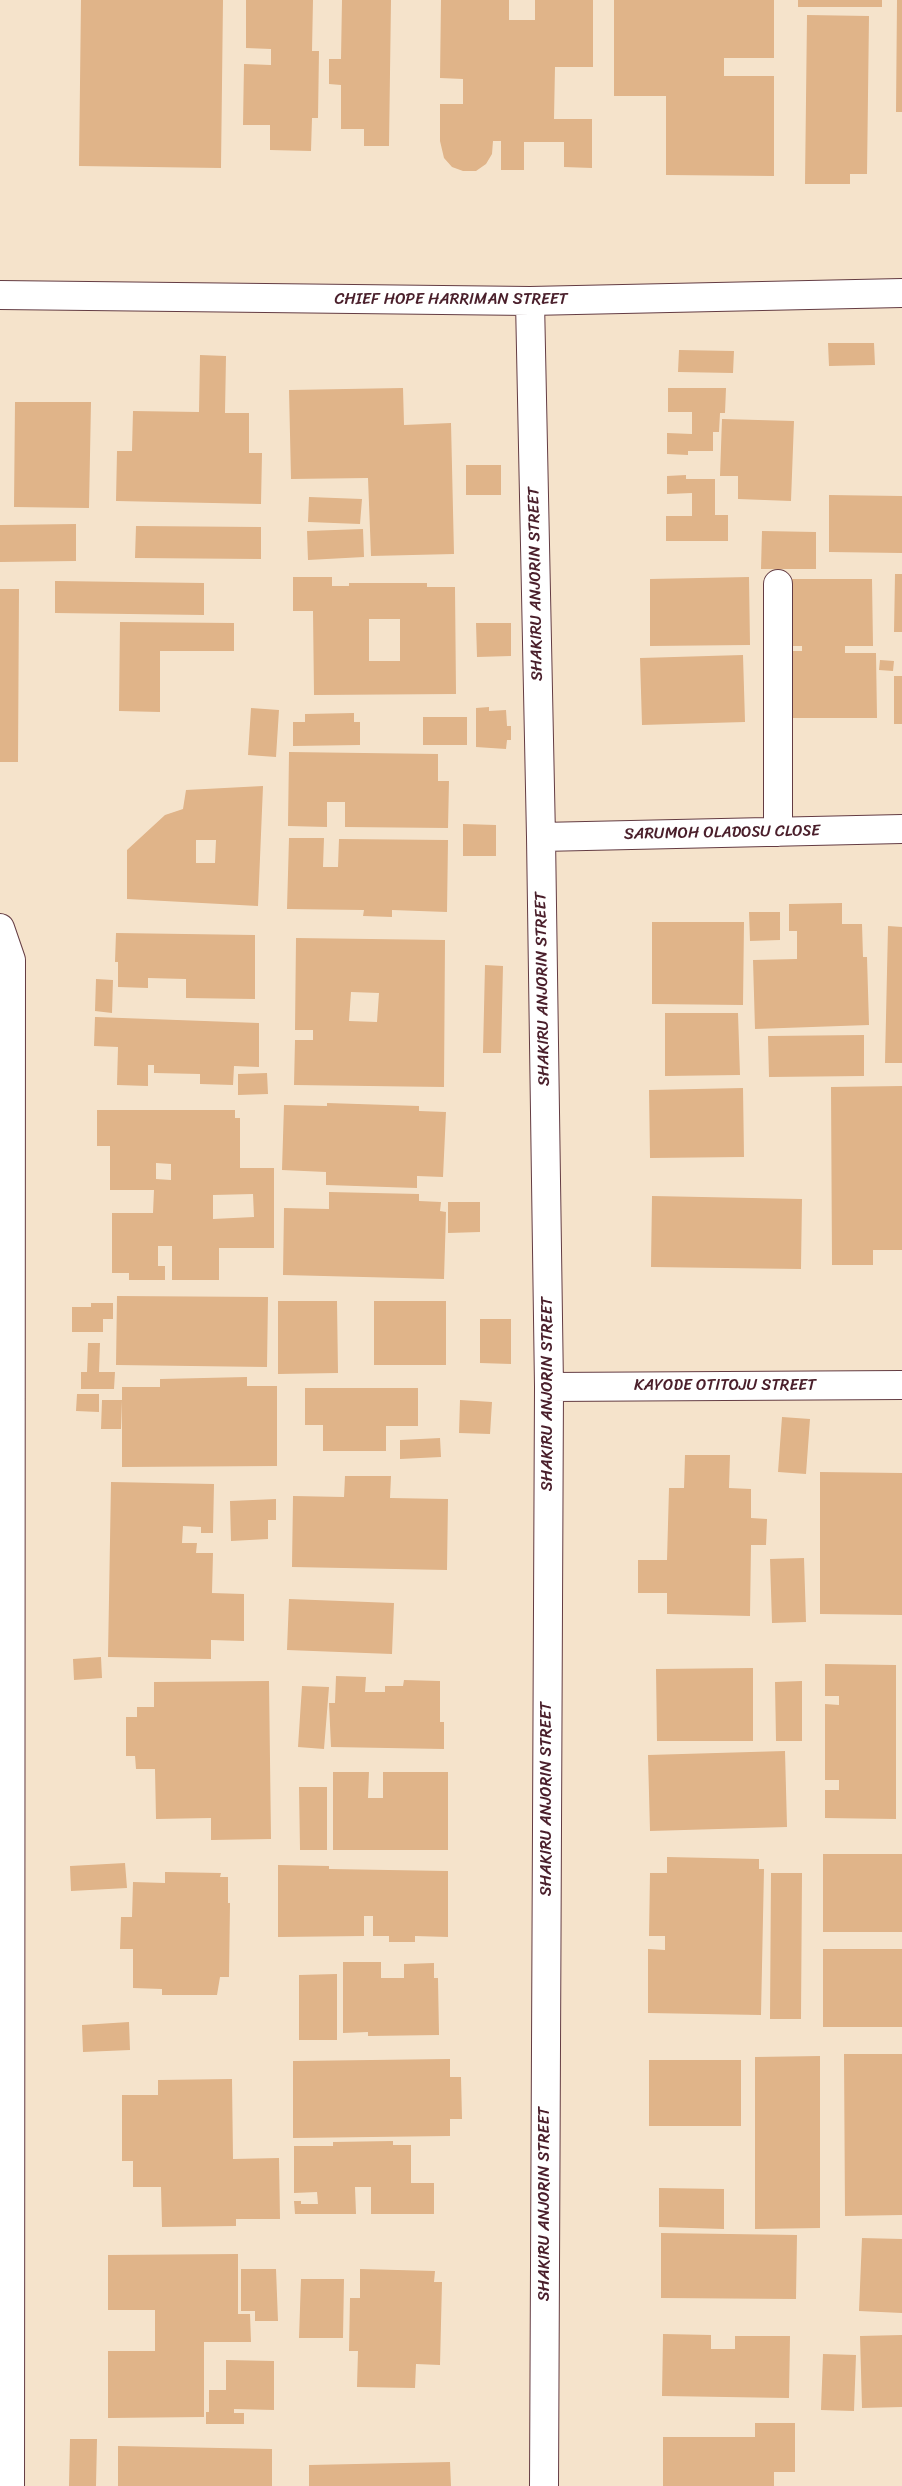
<!DOCTYPE html>
<style>
body{margin:0}
canvas{display:block;background:#f5e3cb}
</style>
<canvas width="902" height="2486"></canvas>
<script>
const ctx = document.querySelector('canvas').getContext('2d');
ctx.lineJoin = 'round';
function paint(path, color) { ctx.fillStyle = color; ctx.fill(path, 'evenodd'); }
function stroke(path, color, width, dash) { ctx.strokeStyle = color; ctx.lineWidth = width; ctx.lineCap = dash ? 'butt' : 'round'; ctx.setLineDash(dash || []); ctx.stroke(path); }
function write(font, color, halo, rows, align = 'center') {
  ctx.font = font + ' Sriracha,sans-serif'; ctx.lineWidth = 4; ctx.setLineDash([]); ctx.textBaseline = 'middle'; ctx.strokeStyle = halo; ctx.fillStyle = color; for (const [text, x, y, turn = 0] of rows) {
    ctx.save(); ctx.translate(x, y); ctx.rotate((+turn || 0) * Math.PI / 180); ctx.textAlign = isNaN(turn) ? turn : align; if (halo) ctx.strokeText(text, 0, 0); ctx.fillText(text, 0, 0); ctx.restore();
  }
}
const building = new Path2D(`
 M81,0H223L221,168L79,166Z
 M246,0H313L312,51H319L318,118H312L311,151L270,150V125H243L244,64L271,65V49L246,48Z
 M342,0H391L389,146H364V129H341V85L329,84V59H341Z
 M441,0H509V20H535V0H593V67H555L554,119H592V168L564,167V142H524V170H501V141H493L492,154L486,164L476,171H463L452,167L444,158L440,141V104H463V79L440,78Z
 M614,0H774V58H724V76H774V176L666,175V96H614Z
 M798,0H882V7H798Z
 M897,0H902V112H896Z
 M807,15L869,16L867,174H850V184H805Z
 M828,343H874L875,365L829,366Z
 M679,350L734,351L733,373L678,372Z
 M200,355L226,356L225,413H249V453H262L261,504L116,501L117,451H132L133,411L199,412Z
 M403,388L404,425L451,423L454,554L371,556L368,478L291,479L289,390Z
 M668,388H726L725,413H720L719,432H713V451H688V455L667,454V433L692,434V412H668Z
 M15,402H91L89,508L14,507Z
 M722,419L794,421L791,501L738,499V476H720Z
 M466,465H501V495H466Z
 M686,475V479H715V515H728V541H666V516H692V493L667,494V476Z
 M829,495L902,496V553L829,552Z
 M309,497L362,499L360,524L308,522Z
 M76,524V561L0,562V525Z
 M136,526L261,527V559L135,558Z
 M363,529L364,557L308,560L307,531Z
 M762,531L816,532V569H761Z
 M895,574H902V632H894Z
 M293,577H332V586H349V583H427V587H455L456,694L314,695L313,611H293ZM369,619H400V661H369Z
 M749,577L750,645L650,646V579Z
 M787,579H872L873,646H845V653H876L877,718H787V651H802V646H787Z
 M55,581L204,583V615L55,613Z
 M0,589H19L18,762H0Z
 M120,622L234,623V651H160V712L119,711Z
 M476,623H511V656L477,657Z
 M743,655L745,722L642,725L640,658Z
 M880,660L894,661L893,671L879,670Z
 M894,676H902V724H894Z
 M489,707V711L506,710L507,726H511V740H507L506,749L476,747V708Z
 M251,708L279,710L276,757L248,755Z
 M354,713V722H360V745L293,746V722H305V714Z
 M423,717H467V745H423Z
 M289,752L438,754V781H449L448,828L345,827V802H327V827L288,826Z
 M263,786L258,906L127,899V850L165,815L183,809L186,790ZM196,840H216L215,863H196Z
 M463,824L496,825V856H463Z
 M289,838H324L323,867H338L339,839L448,840L447,912L392,910V917L363,916L364,910L287,909Z
 M842,903V924H862L863,957H867L869,1025L755,1029L753,960L797,959V931H789V904Z
 M749,912H780V940L750,941Z
 M652,922H744L743,1005L652,1004Z
 M888,926L902,927V1063H885Z
 M116,933L255,935V999L186,998V979L148,978V988L118,987V962H115Z
 M296,938L445,940L444,1087L294,1085L295,1040H313V1030H295ZM351,992L379,993L377,1022L349,1021Z
 M485,965L503,966L501,1053H483Z
 M96,979L113,980L112,1013L95,1011Z
 M665,1013H738L740,1075L665,1076Z
 M95,1017L259,1023V1067L234,1066L233,1085L200,1084V1074L154,1073V1065H148V1086L117,1085L118,1047L94,1046Z
 M864,1035V1076L769,1077L768,1036Z
 M267,1073L268,1094L238,1095V1074Z
 M902,1086V1250H873V1265H832L831,1087Z
 M743,1088L744,1157L650,1158L649,1090Z
 M327,1103L419,1106V1111L446,1112L443,1177L417,1176V1188L326,1185V1172L282,1170L284,1105L327,1106Z
 M97,1110H235V1118H240V1168H274V1248H219V1280H172V1246H158V1266H165V1280H129V1273H112V1213H153L154,1190H110V1146H97ZM156,1163L171,1164V1180L156,1179ZM253,1194L254,1217L213,1219V1195Z
 M329,1192L419,1194V1201L441,1202L440,1211L446,1212L444,1279L283,1275L284,1208L329,1209Z
 M652,1196L802,1199L801,1269L651,1267Z
 M448,1202H480V1232L448,1233Z
 M117,1296L268,1297L267,1367L116,1365Z
 M278,1301H337L338,1373L278,1374Z
 M374,1301H446V1365H374Z
 M91,1303H113V1319H103V1332H72V1307H91Z
 M480,1319H511V1364L480,1363Z
 M88,1343H100L99,1372H115L114,1389H81V1372H87Z
 M247,1377V1386H277V1466L122,1467V1387H160V1379Z
 M305,1388H418V1426H386V1451H323V1425H305Z
 M77,1394H99V1412L76,1411Z
 M102,1400H122L121,1429H101Z
 M460,1400L492,1402L490,1434L459,1433Z
 M782,1417L810,1419L806,1474L778,1472Z
 M440,1438L441,1457L400,1459V1440Z
 M685,1455H730L729,1488L751,1489V1518L767,1519L766,1545H751L750,1616L667,1614V1593H638V1560H667L669,1488H684Z
 M820,1472L902,1473V1615L820,1614Z
 M345,1476H391L390,1498L448,1499L447,1570L292,1567L293,1496L344,1497Z
 M111,1482L214,1484L213,1533H201V1527L183,1526L182,1543H197L196,1553H213L212,1593L244,1594V1641L211,1640V1659L108,1657Z
 M276,1499V1520H268V1539L231,1541L230,1501Z
 M804,1558L806,1622L772,1623L770,1559Z
 M289,1599L394,1603L392,1654L287,1650Z
 M101,1657L102,1678L74,1680L73,1659Z
 M825,1664L896,1665V1819L825,1818V1790H839V1780H825V1704L839,1705V1696H825Z
 M753,1668V1741H657L656,1669Z
 M336,1676L366,1677L365,1692H385V1686H403L404,1680L440,1681V1722H444V1749L331,1747L329,1703H335Z
 M269,1681L271,1839L211,1840V1818L156,1819L155,1769H136L135,1756H126V1717H137V1707H154V1682Z
 M802,1681V1741H776L775,1682Z
 M302,1686L329,1687L324,1749L298,1747Z
 M785,1751L787,1827L650,1831L648,1755Z
 M333,1772H369L368,1798H383V1772H448V1850H333Z
 M299,1787H327V1850H300Z
 M823,1854H902V1932H823Z
 M667,1857L759,1859V1869H764L761,2015L648,2013V1949L665,1950V1936H649L650,1873H667Z
 M125,1863L127,1888L71,1891L70,1866Z
 M278,1865L329,1866V1869L448,1871V1937L415,1936V1942H389V1936H373V1916H364V1936L278,1937Z
 M165,1872L221,1873L220,1877H228V1903H230L229,1977H220L217,1995H162V1989L133,1988V1949H120L121,1917H132L133,1882L165,1883Z
 M771,1873H802L801,2019H770Z
 M823,1949H902V2027H823Z
 M343,1962H381V1978H404V1964L434,1963V1978H438L439,2035L368,2036V2032L343,2033Z
 M337,1974V2040H299V1975Z
 M129,2022L130,2050L83,2052L82,2025Z
 M844,2054H902V2215L845,2216Z
 M820,2056V2228L755,2229V2057Z
 M450,2059V2077H461L462,2119H450V2136L293,2138V2061Z
 M649,2060H741V2126H649Z
 M232,2079L233,2159L279,2158L280,2219H236V2226L162,2227L161,2187H133V2161H122V2095H158V2080Z
 M393,2141V2145H411V2183H434V2214H371V2187H355L356,2214H295L294,2201H301V2204H318L317,2192L294,2193V2146H333V2142Z
 M659,2188L724,2189V2229L659,2227Z
 M661,2233L797,2235L796,2299L661,2298Z
 M862,2238L902,2239V2313L859,2311Z
 M238,2254V2314H250L251,2342H204V2417L108,2418V2351H155V2310H108V2255Z
 M241,2269H276L278,2321H255V2311H241Z
 M360,2269L435,2271L434,2282H442L440,2365L416,2364L415,2388L357,2387L358,2351H349L350,2298H360Z
 M301,2279H344L343,2338H299Z
 M663,2334L711,2335V2349H735V2336H790L789,2398L662,2396Z
 M902,2335V2407L862,2408L860,2336Z
 M823,2354L856,2355L854,2411L821,2410Z
 M226,2360L274,2361V2410L234,2409V2413H244V2424H206V2412H209V2390H226Z
 M755,2423H795V2472H774V2486H663V2437H755Z
 M70,2439H97L96,2486H69Z
 M118,2446L272,2449V2486H118Z
 M450,2462L451,2486H309V2465Z`);
const minor = new Path2D(`
 M0,295L530,301L902,293
 M530,301L541,837L549,1387L544,2486
 M778,584V832
 M541,837L902,829
 M0,928L11,960L10,2486
 M549,1387L902,1385`);
const streetNames = [
 ["CHIEF HOPE HARRIMAN STREET",451,300],
 ["SHAKIRU ANJORIN STREET",536,584,-91],
 ["SARUMOH OLADOSU CLOSE",722,833,-1],
 ["SHAKIRU ANJORIN STREET",543,989,-91],
 ["KAYODE OTITOJU STREET",725,1386],
 ["SHAKIRU ANJORIN STREET",548,1394,-90],
 ["SHAKIRU ANJORIN STREET",547,1799,-90],
 ["SHAKIRU ANJORIN STREET",545,2204,-90]
];
paint(building, '#e0b489');
stroke(minor, '#643c43', 30);
stroke(minor, '#fff', 28);
write('16px', '#4a1f2b', '#fff', streetNames);
</script>
